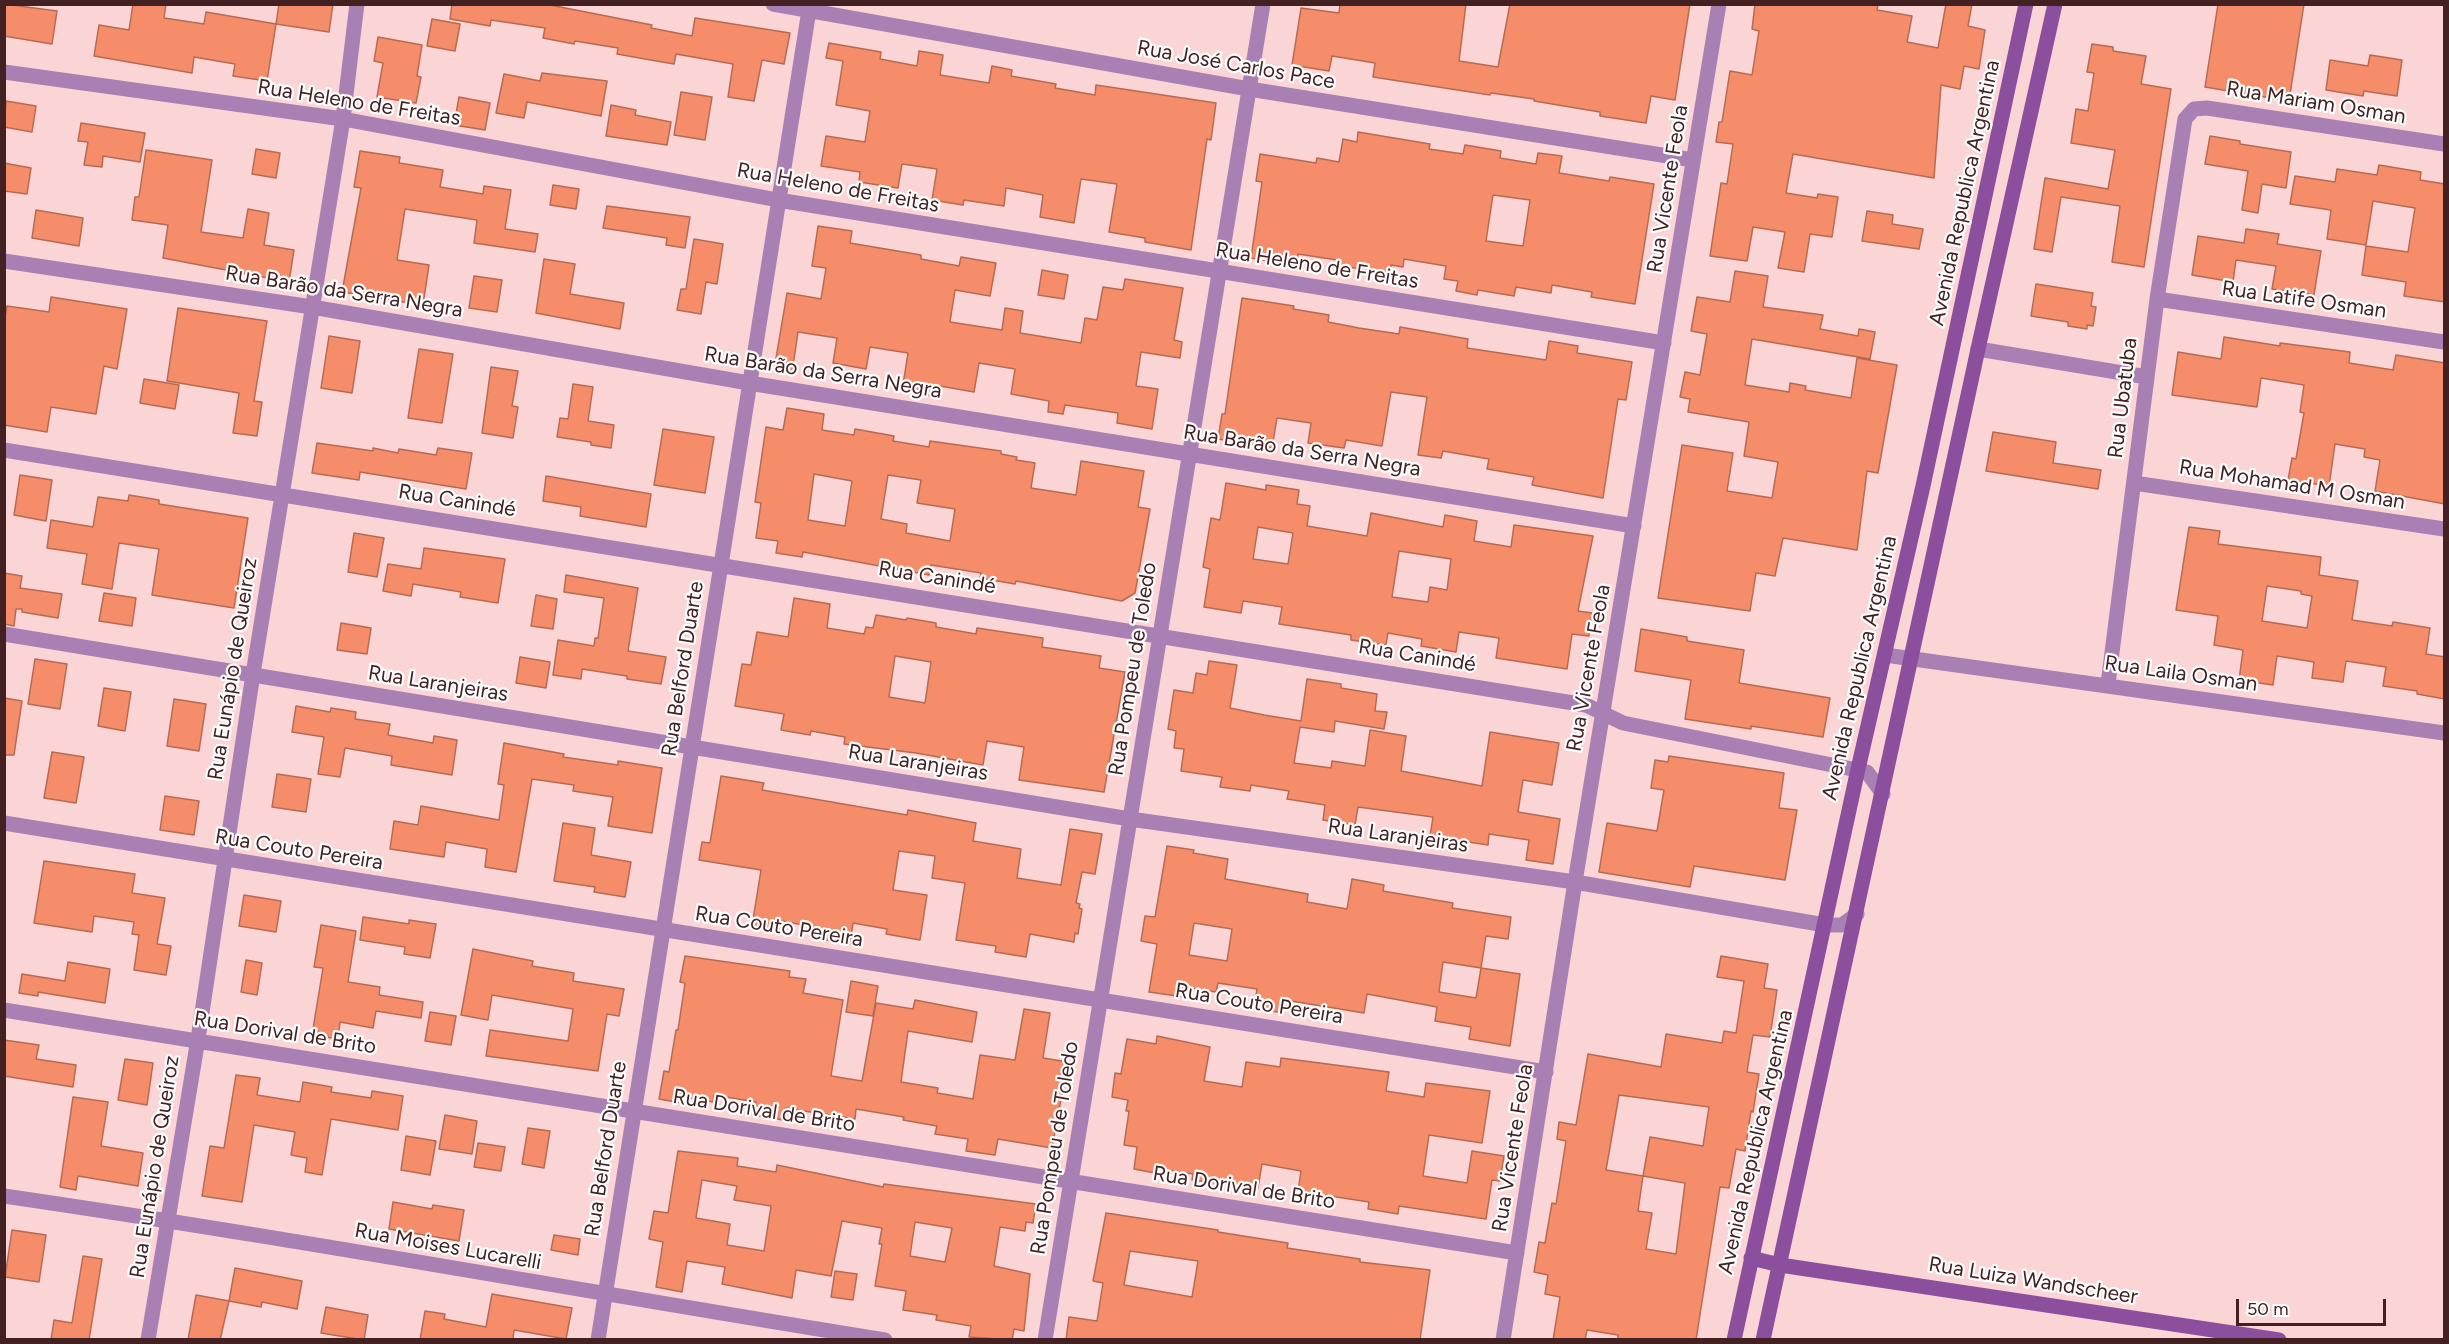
<!DOCTYPE html>
<meta charset="utf-8">
<style>
body{margin:0}
#map{position:relative;width:2449px;height:1344px;overflow:hidden;background:#fbd5d5;font-family:Figtree,sans-serif}
canvas{display:block}
.frame{position:absolute;inset:0;border:6px solid #432122;pointer-events:none}
.scale{position:absolute;left:2236px;top:1299px;width:150px;height:27px;box-sizing:border-box;border:3px solid #432122;border-top:0;padding-left:8px;font-size:18px;line-height:21px;white-space:nowrap;color:#432122;-webkit-text-stroke:4px #fff;paint-order:stroke}
</style>
<div id="map">
<canvas width="2449" height="1344"></canvas>
<div class="frame"></div>
<div class="scale">50 m</div>
</div>
<script>
const ctx = document.querySelector('canvas').getContext('2d');
ctx.lineJoin = 'round';
function paint(path, color) { ctx.fillStyle = color; ctx.fill(path, 'evenodd'); }
function stroke(path, color, width, dash) { ctx.strokeStyle = color; ctx.lineWidth = width; ctx.lineCap = dash ? 'butt' : 'round'; ctx.setLineDash(dash || []); ctx.stroke(path); }
function write(font, color, halo, rows, align = 'center') {
  ctx.font = font + ' Figtree,sans-serif'; ctx.lineWidth = 4.5; ctx.setLineDash([]); ctx.textBaseline = 'middle'; ctx.strokeStyle = halo; ctx.fillStyle = color; for (const [text, x, y, turn = 0] of rows) {
    ctx.save(); ctx.translate(x, y); ctx.rotate((+turn || 0) * Math.PI / 180); ctx.textAlign = isNaN(turn) ? turn : align; if (halo) ctx.strokeText(text, 0, 0); ctx.fillText(text, 0, 0); ctx.restore();
  }
}
const building = new Path2D(`
 M4,4L57,11L52,44L4,36Z
 M133,4H166L164,18L204,24L206,12L276,24L267,81L233,76L235,64L194,57L192,73L94,56L99,25L129,30Z
 M279,4H333L329,32L276,24Z
 M452,4H545L652,25L651,28L692,36L695,18L790,33L784,64L762,60L754,101L728,97L733,64L676,54L674,64L645,59L617,54L618,48L575,41L574,44L543,38L545,28L491,20L490,26L450,19Z
 M1340,4H1466L1459,61L1498,67L1510,4H1690L1675,100L1651,96L1646,123L1600,116V112L1534,101V99L1491,93L1490,95L1373,77L1375,63L1332,56L1329,71L1292,65L1301,8L1339,13Z
 M1755,4H1878L1877,10L1912,16L1907,42L1938,48L1946,4H1972L1968,26L1985,30L1979,69L1964,66L1960,89L1941,85L1934,178L1793,154L1786,193L1817,198L1818,194L1838,197L1832,237L1810,234L1804,272L1778,268L1785,232L1753,227L1747,261L1710,256L1721,183L1727,184L1733,144L1716,142L1719,122H1722L1730,71L1752,75L1759,31L1752,29Z
 M2218,4H2304L2289,101L2205,87Z
 M432,19L460,24L455,51L427,46Z
 M378,37L422,45L417,76L421,77L416,103L377,97L383,63L374,61Z
 M829,43L881,52L880,59L917,66L919,51L943,55L940,75L989,83L992,66L1012,70L1011,76L1056,84L1055,88L1095,95L1096,85L1216,103L1211,140L1207,139L1191,250L1145,242V238L1109,232L1117,184L1081,179L1074,223L1040,217L1043,195L1006,188L1004,206L964,200L963,205L932,200L937,169L902,164L898,188L859,182L860,172L821,166L826,136L865,142L870,111L836,105L843,61L826,58Z
 M2092,44L2113,47V51L2146,56L2141,84L2171,89L2144,267L2112,262L2120,206L2061,197L2052,252L2034,249L2045,178L2108,189L2115,150L2071,143L2076,109L2088,111L2094,73L2087,72Z
 M2370,55L2402,60L2397,96L2364,91L2363,96L2326,90L2330,60L2368,66Z
 M542,73L607,81L601,116L527,102L524,118L496,113L504,74L540,81Z
 M681,92L712,97L705,140L674,135Z
 M459,97L490,103L485,130L454,125Z
 M6,101L36,106L32,132L4,127Z
 M611,105L636,110L635,115L671,122L667,145L606,136Z
 M81,123L145,133L140,162L103,156L102,167L84,165L88,142L78,141Z
 M1358,132L1430,144L1429,149L1463,154L1465,145L1501,151L1500,158L1536,164L1538,153L1562,156L1559,173L1609,181L1610,177L1654,184L1635,304L1591,297L1592,292L1552,285L1551,293L1516,287L1514,296L1478,290L1477,295L1456,291L1458,281L1444,279L1446,266L1404,259L1403,267L1391,265L1390,274L1337,265V260L1298,254L1296,265L1251,258L1262,182L1256,181L1260,154L1316,163L1317,158L1339,162L1343,139L1357,142ZM1493,195L1530,200L1523,246L1486,241Z
 M2210,136L2240,141V144L2291,152L2286,188L2262,184L2258,213L2242,210L2248,171L2205,164Z
 M256,149L280,153L276,178L252,174Z
 M146,150L212,160L201,232L243,238L248,209L269,213L264,245L294,250L289,282L163,258L168,225L132,220L135,197H139Z
 M360,151L400,157L399,163L443,170L440,187L483,194L484,186L511,190L505,229L538,234L535,252L474,243L477,220L405,209L397,260L429,265L423,305L342,292L361,188L354,187Z
 M4,163L31,168L27,194L4,191Z
 M2379,165L2421,172L2420,180L2445,184V302L2404,296L2406,282L2362,275L2366,246L2408,252L2415,208L2373,201L2366,245L2327,239L2331,210L2290,204L2295,176L2335,182L2337,169L2377,175Z
 M553,185L579,189L576,209L550,205Z
 M607,206L690,217L685,248L666,245L667,238L603,228Z
 M36,210L83,218L79,246L32,238Z
 M1867,211L1893,215L1892,224L1923,229L1919,249L1862,241Z
 M818,226L852,231L850,243L921,255V259L959,266L961,257L996,263L990,296L955,290L950,322L1002,330L1005,308L1023,311L1020,333L1081,343L1085,318L1097,320L1103,287L1123,290L1125,279L1183,288L1174,340L1182,342L1180,358L1141,352L1136,386L1158,389L1152,429L1117,423L1118,413L1065,405L1063,414L1048,412L1049,401L1011,394L1015,369L979,363L974,392L940,386L938,397L902,391L908,353L870,347L866,369L833,363L837,338L798,332L792,373L774,370L787,293L821,299L826,268L812,266Z
 M2246,229L2279,234L2277,244L2321,251L2314,295L2272,289L2276,266L2236,260L2233,282L2192,275L2198,236L2244,243Z
 M694,239L723,244L717,284L706,282L701,314L677,310L681,289H686Z
 M544,259L575,264L570,294L624,303L620,329L536,313Z
 M1042,270L1068,275L1064,299L1038,295Z
 M1735,271L1768,276L1763,307L1823,315L1820,329L1858,336L1859,329L1875,332L1870,359L1752,339L1745,385L1789,392L1790,383L1806,386L1805,390L1851,398L1857,358L1897,365L1878,473L1867,471L1857,550L1783,538L1775,576L1756,573L1750,611L1658,598L1682,445L1733,453L1727,491L1772,498L1778,462L1744,456L1749,422L1688,412L1690,399L1680,397L1685,372L1700,375L1707,334L1691,331L1697,297L1730,302Z
 M474,276L502,280L497,312L469,308Z
 M2036,284L2093,293L2091,306L2096,307L2093,326L2087,325V329L2068,326V322L2031,316Z
 M51,297L127,309L117,369L104,366L96,414L51,407L47,432L4,425V323L7,306L49,312Z
 M1242,298L1294,306L1293,309L1329,315L1328,322L1359,328L1399,334L1400,327L1468,339L1467,348L1546,360L1549,341L1578,346L1577,353L1632,362L1626,400L1618,399L1603,498L1532,485L1534,477L1487,469L1489,459L1443,451L1441,458L1418,455L1427,397L1391,392L1382,446L1346,440L1344,448L1308,443L1311,423L1277,418L1272,448L1218,439L1222,414H1225Z
 M178,308L267,321L254,401L262,402L257,436L233,433L239,393L167,381Z
 M329,336L360,341L352,393L321,388Z
 M2224,337L2280,346V343L2350,352L2349,363L2393,370L2396,355L2445,363V504L2375,491L2380,460L2364,457L2365,449L2335,444L2329,486L2288,480L2292,458L2296,459L2304,413L2300,412L2304,385L2261,378L2257,407L2172,395L2178,352L2221,359Z
 M419,349L453,354L442,423L408,418Z
 M491,367L518,371L512,406L518,407L513,438L482,433Z
 M144,379L179,385L175,409L140,403Z
 M573,384L593,387L588,421L614,425L611,448L591,445V442L557,437L560,418L568,419Z
 M787,408L824,414L822,430L854,435L855,429L894,436L893,441L929,447L930,441L1001,451V454L1017,457L1016,460L1035,463L1031,488L1076,495L1081,461L1144,471L1138,507L1150,509L1135,593L1122,601L1016,581L1015,584L980,578L981,573L931,565L929,575L803,552L802,557L776,553L778,541L756,538L761,503L755,502L766,427L783,430ZM814,474L852,481L845,526L808,520ZM888,475L921,480L917,503L955,509L950,541L906,533L907,524L881,519Z
 M663,429L714,437L705,493L654,485Z
 M1993,432L2056,442L2053,463L2101,470L2098,489L1986,471Z
 M317,443L373,451V448L398,453L399,449L436,455L438,448L472,453L466,489L360,472L359,480L312,473Z
 M20,475L52,480L46,521L14,515Z
 M546,476L651,494L646,527L580,516L581,507L543,501Z
 M1226,483L1266,490V485L1299,490L1297,504L1310,506L1307,526L1367,536L1371,513L1443,527L1445,515L1477,521L1474,541L1511,547L1514,525L1593,536L1578,611L1592,613L1589,636L1572,634L1567,669L1496,658L1499,638L1459,632L1456,652L1421,646L1422,639L1388,633L1386,645L1351,640V635L1279,624L1282,607L1243,601L1241,613L1204,607L1210,569L1203,567L1211,518L1220,520ZM1258,527L1293,533L1288,564L1253,559ZM1399,551L1451,559L1447,590L1430,587L1428,602L1392,597Z
 M129,495L159,500V504L248,518L234,608L152,595L159,549L119,543L112,589L82,584L87,554L47,548L51,520L93,527L98,497L128,501Z
 M2189,527L2220,531L2218,544L2321,557L2319,575L2358,581L2352,620L2392,626L2393,622L2430,628L2426,654L2445,657V699L2417,694V691L2383,686L2386,667L2346,661L2343,682L2312,678L2314,662L2277,656L2273,685L2239,680L2243,650L2214,645L2218,616L2176,610ZM2267,586L2301,591V594L2312,596L2307,628L2262,621Z
 M354,533L384,538L377,577L348,572Z
 M424,548L505,559L498,603L460,597L461,592L413,584L411,596L383,591L388,564L421,569Z
 M4,573L22,576L20,588L62,594L58,618L22,612V609H16L14,626L4,624Z
 M566,575L638,588L628,651L666,657L661,684L627,679V676L582,669L581,679L553,675L558,640L594,646L595,638H598L604,598L564,592Z
 M104,593L136,598L132,626L99,621Z
 M536,595L557,599L553,629L531,626Z
 M794,598L830,604L827,628L864,634L866,627L873,628L876,615L906,620L907,618L936,623V627L976,634L977,628L1043,638L1042,647L1101,656L1099,668L1125,672L1104,792L1019,780L1024,747L987,741L983,765L916,753L844,744L845,737L811,731L810,735L781,730L784,714L735,706L742,664L751,665L757,632L788,637ZM895,656L931,662L925,703L889,697Z
 M341,623L371,628L367,654L337,650Z
 M1641,629L1687,637V641L1744,650L1739,683L1830,698L1823,737L1751,726V729L1685,719L1691,680L1635,671Z
 M520,657L550,662L546,688L516,683Z
 M35,659L67,664L60,709L28,704Z
 M1209,661L1237,665L1230,708L1264,715L1301,721L1307,679L1341,684V688L1377,694L1375,711L1387,712L1384,729L1335,721L1334,732L1300,727L1294,763L1331,768L1332,761L1365,766L1370,730L1406,736L1401,771L1482,786L1490,732L1559,743L1552,785L1523,780L1518,812L1560,819L1553,864L1526,860L1529,840L1489,834L1488,845L1430,836L1433,817L1358,807L1355,825L1323,820L1325,805L1287,799L1289,791L1251,785L1250,791L1220,787L1222,777L1181,771L1184,749L1174,748L1176,731L1168,729L1174,690L1193,693L1196,673L1207,675Z
 M104,688L131,692L125,731L98,726Z
 M4,698L22,701L14,755H4Z
 M174,699L206,704L199,751L167,746Z
 M296,706L330,712L331,708L356,712L355,719L390,724L388,735L433,743L434,736L457,740L452,775L391,765L392,756L345,748L340,777L318,774L324,737L292,732Z
 M504,743L564,754L563,757L618,765V761L662,768L652,833L608,826L613,797L573,791L574,785L532,779L516,872L485,867L487,849L446,842L444,857L390,849L394,821L418,825L421,806L499,820L504,785L498,784Z
 M52,752L84,757L76,803L44,798Z
 M1669,756L1784,773L1779,808L1797,810L1785,880L1694,866L1690,887L1599,872L1607,823L1657,831L1664,790L1651,788L1655,760L1668,762Z
 M277,774L311,779L306,812L272,807Z
 M721,776L764,783L762,790L907,815L908,810L976,823L973,841L1021,849L1017,878L1061,885L1070,829L1102,834L1095,874L1082,872L1076,903L1080,904L1079,908L1082,909L1078,934L1075,933L1074,942L1030,934L1026,957L995,952L996,946L956,940L965,883L932,878L935,856L899,851L893,890L927,895L920,940L886,934L887,929L853,923L850,944L814,938L815,927L781,921L779,931L752,926L761,870L699,860L702,842L710,843Z
 M165,796L199,801L194,835L160,830Z
 M563,823L595,828L591,855L631,862L625,897L594,892L595,887L554,881Z
 M1167,846L1194,850L1193,853L1228,859L1225,879L1308,894L1307,902L1347,909L1352,879L1384,885L1383,891L1453,903L1452,908L1511,917L1508,939L1486,936L1481,968L1520,974L1510,1046L1469,1039L1471,1027L1435,1021L1437,1007L1367,994L1364,1013L1285,1000L1283,1013L1254,1008L1257,989L1218,983L1216,992L1185,987L1184,997L1149,992L1157,944L1141,941L1145,916L1155,917ZM1194,923L1232,929L1227,961L1189,955ZM1443,962L1481,968L1476,998L1439,992Z
 M44,861L135,874L132,893L165,898L157,944L171,946L166,975L134,970L139,935L132,934L134,922L94,916L92,932L34,923Z
 M244,895L281,901L276,932L239,926Z
 M363,917L409,924V920L436,924L430,958L404,954L405,947L360,940Z
 M321,925L356,931L348,982L380,987L379,995L423,1002L421,1018L376,1011L373,1028L340,1022L338,1039L312,1035L323,968L314,967Z
 M473,949L533,961L532,966L574,973L573,981L624,989L619,1016L607,1014L598,1071L486,1056L490,1030L568,1041L573,1009L492,995L488,1020L461,1015Z
 M685,956L790,971L789,977L806,979L803,993L843,1000L831,1076L862,1081L876,1003L913,1009L915,1000L977,1012L972,1042L908,1031L901,1082L938,1088L937,1093L973,1099L980,1055L1015,1060L1024,1009L1050,1013L1043,1058L1068,1062L1052,1148L998,1139L995,1155L966,1151L968,1139L935,1134L937,1126L903,1120L904,1117L856,1109L855,1119L785,1108L783,1120L754,1115L756,1102L714,1095L713,1102L682,1097L681,1103L659,1099L664,1071L669,1072L676,1030H678L685,983L680,982Z
 M1721,956L1768,964L1764,988L1777,990L1770,1037L1753,1035L1747,1072L1759,1074L1753,1112L1751,1111L1745,1151L1736,1149L1729,1188L1720,1187L1696,1340H1618V1335L1587,1330L1585,1340H1553L1560,1297L1545,1294L1548,1275L1534,1272L1539,1242L1545,1243L1552,1203L1556,1204L1566,1141L1557,1139L1559,1122L1576,1125L1588,1054L1661,1067L1666,1034L1722,1043L1724,1031L1736,1033L1744,981L1717,977ZM1619,1095L1709,1107L1703,1146L1650,1137L1643,1176L1606,1170ZM1643,1176L1685,1183L1676,1254L1646,1249L1652,1213L1638,1211Z
 M246,960L262,963L257,995L241,992Z
 M68,962L110,969L105,1003L38,992V996L19,993L22,974L65,981Z
 M851,981L878,986L873,1016L846,1012Z
 M430,1012L456,1016L451,1045L425,1041Z
 M1157,1036L1210,1047L1204,1081L1242,1087L1246,1062L1280,1067L1281,1058L1389,1072L1386,1091L1424,1097L1426,1083L1490,1091L1482,1143L1429,1135L1423,1176L1467,1183L1472,1151L1504,1156L1500,1181L1492,1180L1486,1219L1399,1206L1398,1214L1368,1209L1369,1202L1298,1191L1301,1171L1262,1164L1258,1188L1192,1180L1193,1174L1156,1168L1155,1173L1134,1169L1137,1147L1124,1145L1129,1111H1126L1128,1100L1112,1097L1115,1073L1121,1074L1127,1039L1156,1044Z
 M4,1040L39,1045L36,1059L76,1065L73,1087L4,1076Z
 M125,1059L153,1063L147,1105L118,1100Z
 M236,1075L260,1078L257,1095L300,1102L303,1082L332,1087L331,1092L371,1098L372,1091L403,1096L398,1130L331,1119L322,1175L305,1172L307,1158L291,1155L295,1132L254,1125L242,1202L202,1196L210,1146L224,1148Z
 M73,1097L108,1102L101,1146L143,1153L138,1186L78,1176L76,1190L60,1187Z
 M445,1115L477,1121L472,1154L439,1149Z
 M528,1128L550,1131L544,1168L522,1164Z
 M406,1136L436,1141L430,1175L401,1170Z
 M478,1143L505,1147L501,1171L474,1167Z
 M678,1151L738,1158L737,1166L776,1172L777,1165L883,1187L884,1184L1036,1204L1033,1223L1026,1222L1025,1231L1000,1227L994,1266L1030,1274L1024,1331L1014,1329L1012,1340L969,1337L971,1326L936,1320L937,1315L903,1310L906,1291L875,1286L882,1244H879L882,1228L842,1221L831,1276L796,1270L792,1298L722,1284L725,1267L687,1261L682,1292L656,1287L663,1242L649,1239L654,1211L668,1213ZM702,1180L737,1186L734,1200L771,1206L764,1251L727,1245L730,1224L696,1218ZM915,1222L952,1228L945,1262L910,1256Z
 M393,1202L432,1209L433,1205L464,1210L459,1241L389,1229Z
 M1106,1213L1218,1230V1232L1288,1243L1287,1248L1360,1259V1262L1430,1270L1420,1340H1066L1069,1317L1097,1321L1103,1283L1093,1281ZM1130,1251L1198,1261L1192,1297L1124,1285Z
 M12,1230L46,1235L39,1282L5,1277Z
 M554,1235L580,1239L578,1255L551,1250Z
 M83,1256L102,1259L89,1340H51L54,1320L72,1323Z
 M235,1268L302,1281L297,1309L262,1302L261,1307L229,1301Z
 M835,1271L857,1274L853,1300L831,1297Z
 M492,1294L572,1308L566,1339L514,1330L513,1339L420,1340L425,1311L445,1314L444,1319L486,1327Z
 M196,1295L229,1301L220,1340H188Z
 M326,1307L368,1315L364,1340L321,1333Z`);
const minor = new Path2D(`
 M773,4L1249,89L1693,160
 M4,72L343,119L778,200L1664,343
 M4,261L312,307L749,383L1634,526
 M2157,299L2444,342
 M1978,349L2147,377
 M4,450L1586,705L1623,723L1867,772L1883,794
 M2134,483L2444,529
 M4,634L1130,819L1575,882L1825,925H1842L1857,914
 M1885,655L2444,733
 M2108,684L2157,299L2185,119L2194,109L2207,108L2444,144
 M4,823L1546,1072
 M4,1010L1517,1253
 M4,1196C299,1239 591,1293 885,1340
 M148,1340L198,1039L253,674L343,119L357,4
 M598,1340L810,4
 M1045,1340L1263,4
 M1503,1340L1575,882L1719,4`);
const secondary = new Path2D(`
 M1751,1258L1780,1265L2279,1340
 M1734,1340L1858,769L1923,486L2026,4
 M1763,1340L1978,349L2055,4`);
const streetNames = [
 ["Rua José Carlos Pace",1236,65,10],
 ["Rua Heleno de Freitas",359,103,9],
 ["Rua Mariam Osman",2316,103,9],
 ["Rua Heleno de Freitas",838,188,10],
 ["Rua Vicente Feola",1668,189,-81],
 ["Avenida Republica Argentina",1965,193,-78],
 ["Rua Heleno de Freitas",1317,266,9],
 ["Rua Barão da Serra Negra",344,292,9],
 ["Rua Latife Osman",2304,300,8],
 ["Rua Barão da Serra Negra",823,373,9],
 ["Rua Ubatuba",2123,398,-83],
 ["Rua Barão da Serra Negra",1302,451,9],
 ["Rua Mohamad M Osman",2292,485,9],
 ["Rua Canindé",457,501,9],
 ["Rua Canindé",937,578,9],
 ["Rua Canindé",1417,656,9],
 ["Rua Vicente Feola",1589,668,-80],
 ["Avenida Republica Argentina",1860,668,-77],
 ["Rua Eunápio de Queiroz",233,669,-81],
 ["Rua Belford Duarte",683,669,-81],
 ["Rua Pompeu de Toledo",1133,669,-81],
 ["Rua Laila Osman",2181,674,8],
 ["Rua Laranjeiras",438,684,9],
 ["Rua Laranjeiras",918,763,9],
 ["Rua Laranjeiras",1398,836,8],
 ["Rua Couto Pereira",299,850,9],
 ["Rua Couto Pereira",779,927,9],
 ["Rua Couto Pereira",1259,1004,9],
 ["Rua Dorival de Brito",285,1033,9],
 ["Rua Dorival de Brito",764,1111,9],
 ["Avenida Republica Argentina",1756,1142,-77],
 ["Rua Pompeu de Toledo",1055,1148,-81],
 ["Rua Vicente Feola",1513,1148,-81],
 ["Rua Belford Duarte",606,1149,-81],
 ["Rua Eunápio de Queiroz",155,1167,-81],
 ["Rua Dorival de Brito",1244,1188,9],
 ["Rua Moises Lucarelli",448,1247,10],
 ["Rua Luiza Wandscheer",2033,1281,9]
];
paint(building, '#f68d6a');
stroke(building, '#b76a51', 1.5);
stroke(minor, '#a980b4', 15);
stroke(secondary, '#8c4f9d', 15);
write('21px', '#432122', '#fff', streetNames);
</script>
